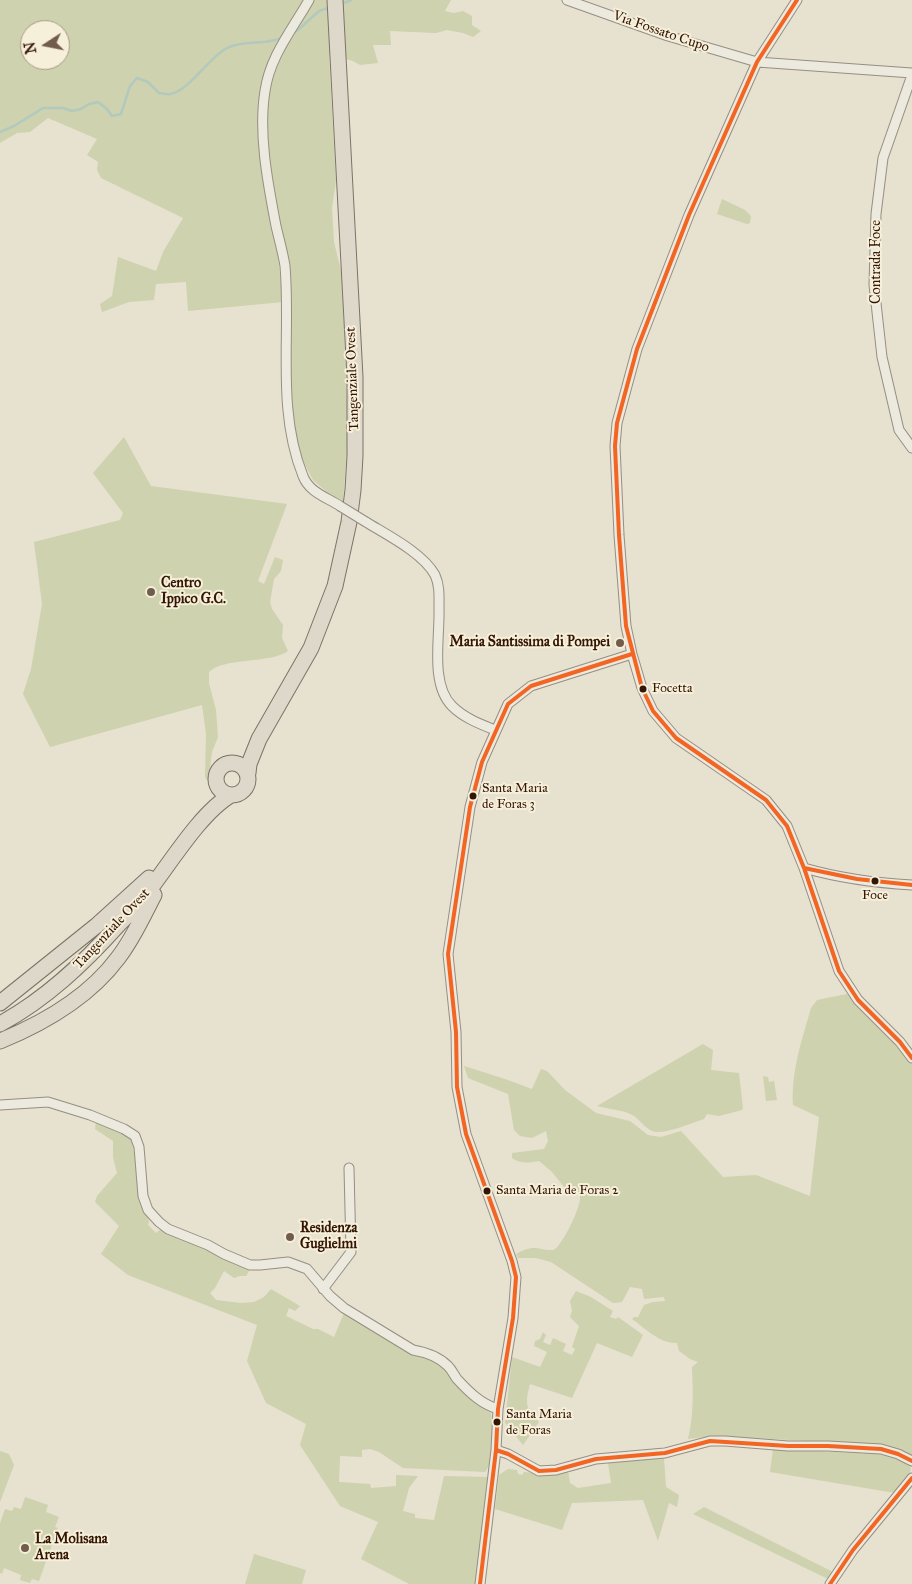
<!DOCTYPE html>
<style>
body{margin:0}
#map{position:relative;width:912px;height:1584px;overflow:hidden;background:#e7e1cf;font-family:"IM FELL Great Primer",serif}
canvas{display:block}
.north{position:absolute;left:20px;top:20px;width:50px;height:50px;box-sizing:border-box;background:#f6efd9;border:1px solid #a89884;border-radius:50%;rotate:259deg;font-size:14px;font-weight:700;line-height:20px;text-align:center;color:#331504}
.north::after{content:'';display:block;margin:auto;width:18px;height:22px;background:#725c4b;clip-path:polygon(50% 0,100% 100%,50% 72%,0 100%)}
</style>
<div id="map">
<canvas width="912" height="1584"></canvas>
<div class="north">N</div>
</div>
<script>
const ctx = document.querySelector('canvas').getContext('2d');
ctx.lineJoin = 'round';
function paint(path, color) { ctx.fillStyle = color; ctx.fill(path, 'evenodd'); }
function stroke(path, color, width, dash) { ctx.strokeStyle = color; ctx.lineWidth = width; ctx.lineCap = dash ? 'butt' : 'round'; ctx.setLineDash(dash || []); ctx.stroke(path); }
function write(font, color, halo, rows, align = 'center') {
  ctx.font = font + ' "IM FELL Great Primer",serif'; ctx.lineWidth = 4; ctx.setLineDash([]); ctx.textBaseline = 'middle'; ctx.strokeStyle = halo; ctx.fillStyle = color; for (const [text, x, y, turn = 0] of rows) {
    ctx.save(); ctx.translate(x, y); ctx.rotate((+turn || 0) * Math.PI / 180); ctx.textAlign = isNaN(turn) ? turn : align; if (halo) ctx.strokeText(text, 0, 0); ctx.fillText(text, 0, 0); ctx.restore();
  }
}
const green = new Path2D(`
 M0,0H451L445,11L454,13L463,11L472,16V25L481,31L473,37L463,33L447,30L436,33L390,31L391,45H373L378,63L360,65L353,61L329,54L336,181L332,208L334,242L342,275L347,402V448L343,502L328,493L313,480L304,463L296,442L290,393V331L268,155L266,125L270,58L262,80L261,100L283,302L188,311L186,282L156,284L154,300L129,302L102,312L100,304L112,296L118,257L156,271L163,252L183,218L101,178L97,170L98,162L87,155L97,139L48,118L30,132L17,133L0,143ZM30,30H60V60H30Z
 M722,199L745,210L751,216L750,223L747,224L717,214Z
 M124,437L151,486L287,504L258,581L264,584L275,557L283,560L281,571L274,579L270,602L272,609L283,625L282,638L288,651C270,664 224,657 209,672V683L216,710L218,737L212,752L208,782L205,777L206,734L202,705L50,747L23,694L31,669L42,604L34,542L120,520L123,513L93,473Z
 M847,994L880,1027L912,1064V1456L895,1449L828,1442L712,1436L688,1439C694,1415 693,1391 692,1367L698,1362L690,1359L679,1351L677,1343C660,1344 645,1328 632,1319L634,1317H638L644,1305L653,1302L665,1301L664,1297L644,1299L642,1289L630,1287L622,1302L613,1303L551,1262L536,1258H518L516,1254C537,1243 536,1251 554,1250C563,1244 581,1207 580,1197C580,1194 578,1192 577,1189L569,1193L552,1172L539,1161C529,1163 521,1164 512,1158V1153L544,1149L548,1141L546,1131L532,1138L520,1136L514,1130L508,1094L468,1078L464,1066L505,1079L532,1089L541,1069L547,1071L565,1090L596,1113L630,1121L648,1135L661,1137L681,1131L723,1177L756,1175L810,1196L819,1117L793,1105C791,1071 802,1040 811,1008L817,1000Z
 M703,1044L713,1050L711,1070L739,1073L743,1108L742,1110L719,1116L707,1114L704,1119C691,1123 669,1133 656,1132C647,1131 641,1121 634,1116C625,1110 608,1109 597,1106Z
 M763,1076L768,1077L769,1082L774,1081L777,1100L766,1101Z
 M96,1121L131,1138L149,1222L148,1225L156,1233L161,1229L182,1239L195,1242L251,1268L246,1276H240L234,1278L224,1271L215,1288L210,1293L216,1300L241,1303L254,1302L264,1297L271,1289L300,1306L295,1311L289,1308L286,1316L313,1329H318L334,1337L344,1313L402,1349L414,1354L437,1361L481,1406L491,1413C493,1428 496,1461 485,1472L403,1468L379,1452L370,1449L362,1450V1457L340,1456L339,1482L370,1484L371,1488L396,1486V1475L418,1476L409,1488L403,1511L415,1514V1518L434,1520L444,1476L488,1477L477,1584H409L361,1559L378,1522L340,1506L300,1445L306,1424L266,1403L247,1361L257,1325L128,1275L101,1254L119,1226L95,1202L97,1196L117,1173L113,1157V1141L95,1129Z
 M576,1291L591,1297L613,1311L610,1317L616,1319L618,1317L643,1335L632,1357L597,1343L572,1398L530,1384C525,1403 525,1408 539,1422L523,1445L505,1423L512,1357L540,1367L547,1352L534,1346L535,1341L540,1339L543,1332L546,1335L543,1342L550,1345L553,1338L566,1344L563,1351L572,1355L575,1349L572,1347L579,1326L570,1317L572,1311L570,1301Z
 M773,1449L879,1454L905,1462L911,1468L910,1473L895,1493L770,1472Z
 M0,1451L9,1454L14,1465L0,1502Z
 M664,1458L666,1487L679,1495L677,1507L669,1503L658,1541L643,1500L572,1503L562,1530L495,1509L499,1475L508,1469L517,1470L518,1474L522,1475L524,1472L548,1474L568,1471L570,1483L578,1488L611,1483L608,1463Z
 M25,1497L48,1505L46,1512L59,1517L55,1527L58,1528L39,1581L32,1579L30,1583L20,1580L21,1575L4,1568L2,1574L0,1573V1523L5,1509L12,1511L14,1507L21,1509Z
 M704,1507L833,1572L829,1579L826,1578L693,1514Z
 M254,1554L306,1570L302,1584H245Z`);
const stream = new Path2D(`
 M341,4L351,0
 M293,33L298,30L319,11L331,7
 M0,132L14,126L43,108H63L72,111L81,109L89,104L98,102L107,109L112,116L121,114L130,86L137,78L148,82L159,93C162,93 167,95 170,94C188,92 208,58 227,48C245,39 266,46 283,37`);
const minor = new Path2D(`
 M309,0C292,30 270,56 265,91C258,134 268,184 276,226C279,239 283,253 285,266C291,336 276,409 303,476C309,492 326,497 340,506
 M567,0L668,36L757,62L912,73
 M797,0L757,62L689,215L637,349L617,423L615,446L619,535L626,626L632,654L642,688L653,711L676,738L766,800L787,826L804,868L839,971L858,1000L900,1042L912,1058
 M912,75L883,158L876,214L874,285L882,357L899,430L912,448
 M366,522C387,535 423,553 435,575C440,586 439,597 439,609C440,637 430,684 452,706C464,718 480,724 495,730
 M804,868C839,878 875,883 912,885
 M0,1105L48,1102L90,1115L124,1129L135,1136L139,1147L143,1196L148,1210L159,1222L168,1229L208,1245L224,1254L250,1265H260L288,1262L307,1269L330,1296L344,1308L413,1350C425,1352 439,1357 448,1366C452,1370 454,1375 457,1379C469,1392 481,1404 498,1409
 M323,1289L351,1252L349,1168
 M496,1450L508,1454L539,1471L556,1470L596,1459L665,1453L710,1441H725L788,1446H828L881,1449L898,1454L912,1461
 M480,1584L496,1450L498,1409L513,1318L516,1277L512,1261L466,1134L457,1087L456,1032L448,954L470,807L482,762L508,704L531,686L632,654
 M830,1584L853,1550L912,1478`);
const primary = new Path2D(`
 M216 779a16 16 0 1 1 32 0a16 16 0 1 1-32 0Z
 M248,773L249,764L259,739L311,648L335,586L349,522L353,490L355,456V377L335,0
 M0,1003L96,926L149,878
 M0,1024C46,999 84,963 119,924C129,914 139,904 147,893C169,865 201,812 231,795
 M0,1041C44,1023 89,997 118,958C133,939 143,916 154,895`);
const minorBridge = new Path2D(`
 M340,506L366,522`);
const bus1 = new Path2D(`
 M797,0L757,62L689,215L637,349L617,423L615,446L619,535L626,626L642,688L653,711L676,738L766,800L787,826L804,868L839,971L858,1000L900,1042L912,1058
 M804,868L857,879L912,885
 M496,1450L508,1454L539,1471L556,1470L596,1459L665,1453L710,1441L788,1446H828L881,1449L898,1454L912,1461
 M480,1584L496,1450L498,1409L513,1318L516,1277L512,1261L466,1134L457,1087L456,1032L448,954L470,807L482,762L508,704L531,686L632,654
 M830,1584L853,1550L912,1478`);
const markers = [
 [151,592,5,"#725c4b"],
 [620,643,5,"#725c4b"],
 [643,689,4.5,"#331504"],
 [473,796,4.5,"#331504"],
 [875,881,4.5,"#331504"],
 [487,1191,4.5,"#331504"],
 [290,1237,5,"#725c4b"],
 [497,1422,4.5,"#331504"],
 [25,1548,5,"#725c4b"]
];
const busNames = [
 ["Focetta",652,689],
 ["Santa Maria",482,789],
 ["de Foras 3",482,805],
 ["Foce",875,896,"center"],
 ["Santa Maria de Foras 2",496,1191],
 ["Santa Maria",506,1415],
 ["de Foras",506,1431]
];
const streetNames = [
 ["Via Fossato Cupo",661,32,19],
 ["Contrada Foce",877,262,-90],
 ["Tangenziale Ovest",353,379,-92],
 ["Tangenziale Ovest",112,929,-47]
];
const poiNames = [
 ["Centro",161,584],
 ["Ippico G.C.",161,600],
 ["Maria Santissima di Pompei",610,643,"right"],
 ["Residenza",300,1229],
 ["Guglielmi",300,1245],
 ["La Molisana",35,1540],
 ["Arena",35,1556]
];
paint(green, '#ced2af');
stroke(stream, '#b2c9be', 2.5);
stroke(minor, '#968e82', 11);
stroke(primary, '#7c7368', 17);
stroke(minor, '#ece9df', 9);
stroke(primary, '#ded8ca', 15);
stroke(minorBridge, '#968e82', 11, []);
stroke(minorBridge, '#ece9df', 9);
stroke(bus1, '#f26522', 4);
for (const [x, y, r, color] of markers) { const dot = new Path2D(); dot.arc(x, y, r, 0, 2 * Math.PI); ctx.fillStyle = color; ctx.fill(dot); stroke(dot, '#f6efd9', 2); }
write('13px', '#331504', '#f6efd9', busNames, 'left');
write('14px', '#331504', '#f6efd9', streetNames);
write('bold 14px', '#331504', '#f6efd9', poiNames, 'left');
</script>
